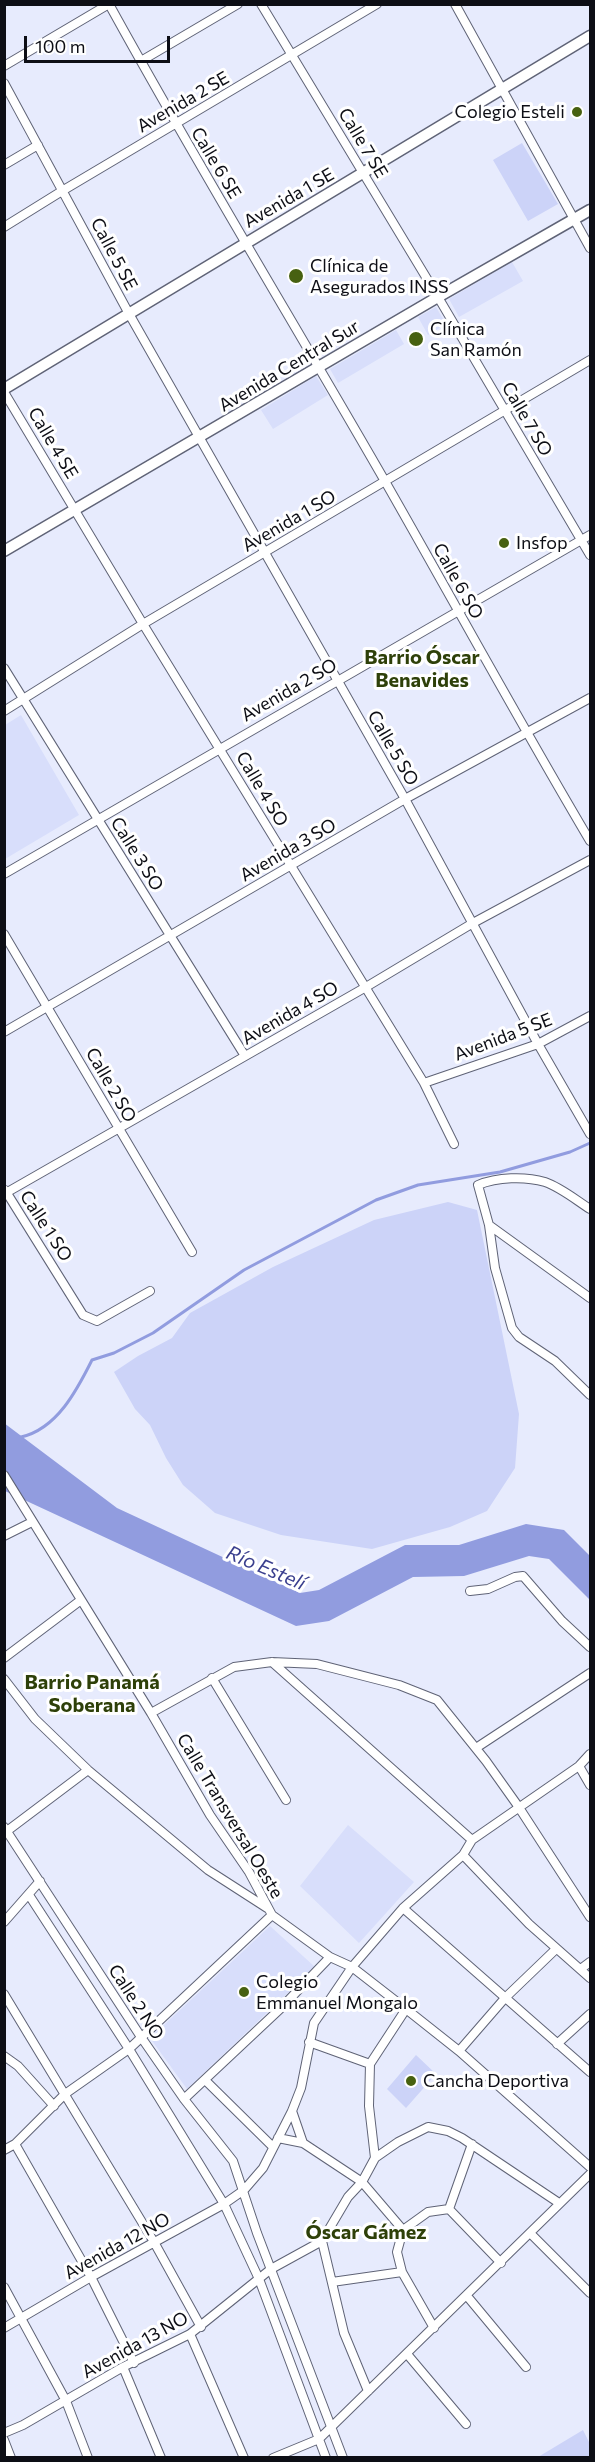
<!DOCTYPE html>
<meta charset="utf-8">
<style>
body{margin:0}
#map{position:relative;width:595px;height:2462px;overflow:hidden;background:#e7ebfd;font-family:Commissioner,sans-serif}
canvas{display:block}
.frame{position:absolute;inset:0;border:6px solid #0d0e15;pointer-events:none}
.scale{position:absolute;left:24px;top:36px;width:146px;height:27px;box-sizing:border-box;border:3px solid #0d0e15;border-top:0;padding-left:8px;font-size:18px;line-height:21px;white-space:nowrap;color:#0d0e15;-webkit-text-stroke:4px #fff;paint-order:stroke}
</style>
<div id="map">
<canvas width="595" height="2462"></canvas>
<div class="frame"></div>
<div class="scale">100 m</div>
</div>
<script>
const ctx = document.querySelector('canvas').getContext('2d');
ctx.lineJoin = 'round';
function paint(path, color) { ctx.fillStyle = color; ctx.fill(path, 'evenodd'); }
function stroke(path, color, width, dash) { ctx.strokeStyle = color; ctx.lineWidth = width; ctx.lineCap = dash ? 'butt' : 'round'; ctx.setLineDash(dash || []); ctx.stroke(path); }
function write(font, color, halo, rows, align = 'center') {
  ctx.font = font + ' Commissioner,sans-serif'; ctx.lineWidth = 6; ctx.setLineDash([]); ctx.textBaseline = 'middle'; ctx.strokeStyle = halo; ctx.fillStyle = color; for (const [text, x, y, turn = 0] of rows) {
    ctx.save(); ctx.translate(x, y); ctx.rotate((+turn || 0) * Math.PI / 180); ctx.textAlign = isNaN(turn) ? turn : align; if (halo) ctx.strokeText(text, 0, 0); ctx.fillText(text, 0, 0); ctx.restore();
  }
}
const built = new Path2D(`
 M512,262L523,281L459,317L449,299Z
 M436,307L446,324L428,335L418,317Z
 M396,330L404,344L338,383L330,369Z
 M316,376L328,395L273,429L261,410Z
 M21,715L79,815L5,859V725Z
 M348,1825L414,1882L359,1943L300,1886Z
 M270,1926L315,1967L187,2089L150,2038Z`);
const green = new Path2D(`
 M522,143L558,204L528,221L493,160Z
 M448,1202L477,1210L519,1414L515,1468L487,1511L450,1527L372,1549L281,1535L215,1513L183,1485L166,1458L150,1425L135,1409L114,1372L138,1356L172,1338L190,1313L273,1267L374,1220Z
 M416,2055L436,2074L406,2108L387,2089Z
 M583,2430L590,2444V2457H538Z`);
const water = new Path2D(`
 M4,1423L117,1508L300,1593L319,1590L405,1545H459L526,1524L564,1530L590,1556V1600L549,1559L529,1556L464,1576L413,1577L329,1621L296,1626L5,1491Z`);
const stream = new Path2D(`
 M21,1437C57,1429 77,1390 92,1360L114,1353L153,1333L244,1270L376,1200L418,1185L500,1172L570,1152L590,1143`);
const street = new Path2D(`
 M109,4C198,166 294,323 386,483C454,602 520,723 590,841
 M261,4L438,297L590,555
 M455,4L590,248
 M141,61L238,4
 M4,66L109,4
 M4,83L128,312L405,799L538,1044L590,1134
 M4,165L38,145
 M4,227L62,191L377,4
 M4,392L143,624L424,1083L454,1144
 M4,668L245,1056
 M4,711L143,624L590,360
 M4,874L590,535
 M4,934L192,1252
 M4,1032L405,799L590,698
 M424,1083L538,1044L590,1016
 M5,1190L83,1315L97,1321L150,1291
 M4,1194L366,987L473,923L590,860
 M590,1209C576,1200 560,1187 545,1182C525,1176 497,1177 478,1185L489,1225L590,1298
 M489,1225L495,1268L512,1328L519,1337L555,1361L590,1395
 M4,1475L151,1713L210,1815L249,1872L272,1915L330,1957L352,1967L406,2009L459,2051L590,2167
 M4,1536L32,1522
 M470,1591L488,1589L515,1577L523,1576L562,1621L590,1647
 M4,1658L81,1600
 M272,1662L472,1840
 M212,1678L286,1800
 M4,1679L35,1719L88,1770L208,1870L267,1908
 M151,1713L234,1667L272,1662L317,1664L399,1685L437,1700L486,1761L518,1806L590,1917
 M476,1748L590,1673
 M579,1766L590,1785
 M4,1827L141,2037L184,2099L233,2161L257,2233L343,2458
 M7,1831L88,1770
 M463,1855L529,1924L590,1978
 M29,1895L129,2049L224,2204L259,2279L326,2458
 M403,1908L590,2072
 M4,1922L40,1881
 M582,1968L590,1962
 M4,1994L154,2242L201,2327
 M309,2042L370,2064
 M557,2044L590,2014
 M459,2051L505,1998L556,1949
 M4,2056L18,2066L54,2106
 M205,2080L273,2147
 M184,2099L281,2008L330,1957
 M292,2111L303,2143L362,2182L403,2230
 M278,2138L303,2143
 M15,2144L91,2277L134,2363
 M4,2150L15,2144L65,2094L129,2049L272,1915
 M375,2158L369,2106L370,2064L406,2009
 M449,2209L472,2144
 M530,2233L590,2293
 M332,2282L402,2272
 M4,2287L66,2401L88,2458
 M467,2296L526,2367
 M4,2328L91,2277L224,2204L244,2190L263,2168L292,2111L301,2088L314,2023L352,1967L403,1908L463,1855L472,1840L579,1766L590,1754
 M434,2328L402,2272L397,2252L403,2230L428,2212L449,2209L501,2263
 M190,2334L244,2458
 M407,2354L466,2424
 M123,2367L161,2458
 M368,2391L344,2333L322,2241L348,2197L362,2182L375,2158L398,2142L428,2127L448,2131L462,2138L559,2203
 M4,2433L23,2425L123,2367L190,2334L271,2269L322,2241
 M4,2440L11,2458
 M273,2458L319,2439L590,2174`);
const secondary = new Path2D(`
 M4,389L590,36
 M4,551L438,297L590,210`);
const markers = [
 [577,112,6,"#476111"],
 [296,276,8,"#476111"],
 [416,339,8,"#476111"],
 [504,543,6,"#476111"],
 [244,1992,6,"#476111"],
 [411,2081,6,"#476111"]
];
const streetNames = [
 ["Avenida 2 SE",183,102,-30],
 ["Calle 7 SE",363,143,59],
 ["Calle 6 SE",216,163,59],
 ["Avenida 1 SE",289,198,-30],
 ["Calle 5 SE",114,254,62],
 ["Avenida Central Sur",289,366,-31],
 ["Calle 7 SO",527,419,60],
 ["Calle 4 SE",53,443,59],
 ["Avenida 1 SO",289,521,-30],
 ["Calle 6 SO",458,581,61],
 ["Avenida 2 SO",289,690,-30],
 ["Calle 5 SO",393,748,60],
 ["Calle 4 SO",262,789,59],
 ["Avenida 3 SO",288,850,-30],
 ["Calle 3 SO",137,854,58],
 ["Avenida 4 SO",290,1013,-30],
 ["Avenida 5 SE",503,1037,-21],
 ["Calle 2 SO",111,1085,60],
 ["Calle 1 SO",46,1226,57],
 ["Calle Transversal Oeste",230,1816,59],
 ["Calle 2 NO",136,2002,57],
 ["Avenida 12 NO",117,2246,-29],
 ["Avenida 13 NO",135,2345,-29]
];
const poiNames = [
 ["Colegio Esteli",565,112,"right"],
 ["Clínica de",310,266],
 ["Asegurados INSS",310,287],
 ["Clínica",430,329],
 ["San Ramón",430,350],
 ["Insfop",516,543],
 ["Colegio",256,1982],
 ["Emmanuel Mongalo",256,2003],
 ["Cancha Deportiva",423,2081]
];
const neighbourhoodNames = [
 ["Barrio Óscar",422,657],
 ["Benavides",422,680],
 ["Barrio Panamá",92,1682],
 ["Soberana",92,1705],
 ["Óscar Gámez",366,2232]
];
const waterNames = [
 ["Río Estelí",266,1568,23]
];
paint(built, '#d8defb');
paint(green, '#ccd3f8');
paint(water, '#919cdf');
stroke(stream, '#919cdf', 3);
stroke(street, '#5f6376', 10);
stroke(secondary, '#5f6376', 13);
stroke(street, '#fff', 8);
stroke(secondary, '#fff', 10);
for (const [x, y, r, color] of markers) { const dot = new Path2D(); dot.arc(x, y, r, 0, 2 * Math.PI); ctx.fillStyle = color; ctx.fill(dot); stroke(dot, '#fff', 2); }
write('18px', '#0d0e15', '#fff', streetNames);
write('18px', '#0d0e15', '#fff', poiNames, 'left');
write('bold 20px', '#2e4009', '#fff', neighbourhoodNames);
write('italic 20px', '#3a3f8e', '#fff', waterNames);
</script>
